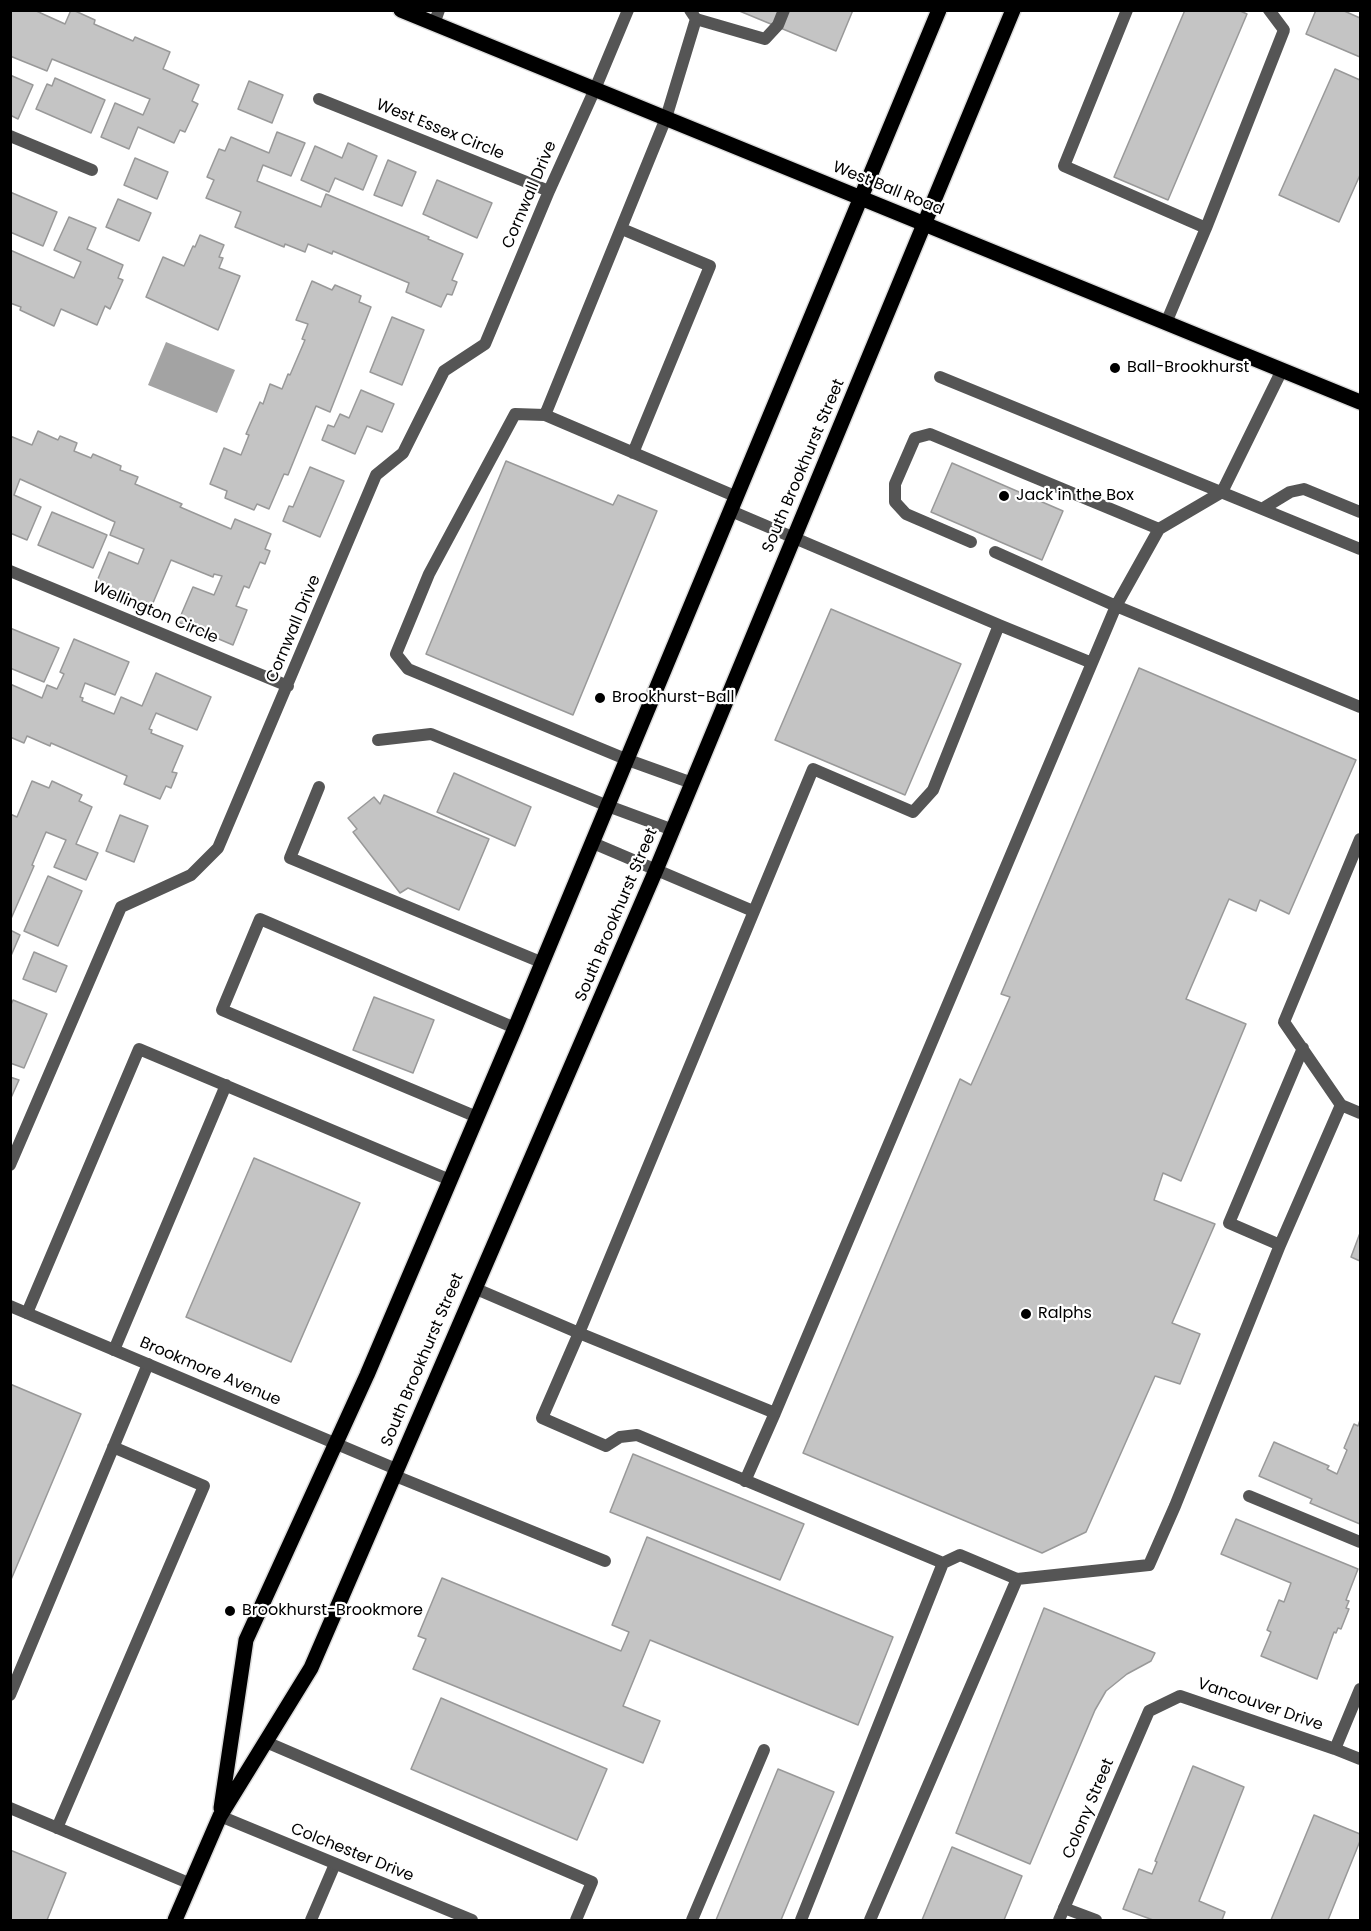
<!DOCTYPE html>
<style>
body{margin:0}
#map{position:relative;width:1371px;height:1931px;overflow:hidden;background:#fff;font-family:Poppins,sans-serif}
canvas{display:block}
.frame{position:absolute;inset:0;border:12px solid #000;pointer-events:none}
</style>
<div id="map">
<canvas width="1371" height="1931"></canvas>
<div class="frame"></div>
</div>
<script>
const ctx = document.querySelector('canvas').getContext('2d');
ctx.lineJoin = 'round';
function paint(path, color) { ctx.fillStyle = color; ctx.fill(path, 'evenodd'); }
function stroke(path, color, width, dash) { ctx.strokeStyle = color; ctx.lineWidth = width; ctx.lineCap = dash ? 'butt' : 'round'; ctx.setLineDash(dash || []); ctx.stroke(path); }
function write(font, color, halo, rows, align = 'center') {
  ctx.font = font + ' Poppins,sans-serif'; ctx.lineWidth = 4.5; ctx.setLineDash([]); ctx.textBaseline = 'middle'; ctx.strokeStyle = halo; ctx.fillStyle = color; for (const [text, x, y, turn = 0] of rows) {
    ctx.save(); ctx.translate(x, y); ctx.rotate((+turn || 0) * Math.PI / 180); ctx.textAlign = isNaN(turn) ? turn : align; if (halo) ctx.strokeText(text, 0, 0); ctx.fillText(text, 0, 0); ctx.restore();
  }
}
const water = new Path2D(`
 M166,342L235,370L217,413L148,385Z`);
const building = new Path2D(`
 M10,10H34L65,24L71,10H73L95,20L94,24L133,41L135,37L170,52L163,69L199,85L192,101L198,104L185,132L180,130L174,143L138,127L129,149L101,137L115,103L143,115L150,99L52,59L47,71L10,56Z
 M737,10H853L836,51Z
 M1185,10H1238L1247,14L1168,200L1114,177Z
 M1316,10H1342L1360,18V57L1306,34Z
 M1335,69L1360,80V175L1339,222L1279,195Z
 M10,75L33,85L18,119L10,115Z
 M55,78L105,100L91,133L36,109L47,84L52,86Z
 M249,81L283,95L272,123L238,109Z
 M277,132L305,143L291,176L263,165L257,181L321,207L326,194L429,237L428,239L463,254L452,280L457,282L452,295L447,294L441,307L406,292L409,283L333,251L332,254L308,244L305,252L285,244L284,247L235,227L241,212L206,198L214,180L207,177L219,149L225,151L231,137L269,153Z
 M348,143L377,156L363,190L335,178L329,192L301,180L315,146L342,158Z
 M135,158L168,172L157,199L124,185Z
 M388,160L416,172L402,206L374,195Z
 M437,180L492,203L477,238L423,214Z
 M10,192L57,212L43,246L10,232Z
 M118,199L151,213L139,241L106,227Z
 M69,217L96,228L87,249L123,265L118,278L123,280L110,309L105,306L97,325L61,309L54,326L20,310L21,307L10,303V250L74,278L81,262L54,250Z
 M200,235L224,245L219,257L223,258L219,268L240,276L218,330L146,297L163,257L184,266L193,246L195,247Z
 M312,281L332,290L335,285L361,296L359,302L371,307L330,412L316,406L288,475L284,474L269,509L257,504L254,510L225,498L227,491L210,484L224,448L241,455L249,435L246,434L260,402L263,404L270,384L282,389L288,374L290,375L305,340L302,339L308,324L296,320Z
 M392,317L424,330L402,385L370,372Z
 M361,390L394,404L382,432L367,426L355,454L322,440L328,425L334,427L340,414L349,418Z
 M38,431L58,440L60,436L77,443L74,451L91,458L93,454L121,466L120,470L138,477L135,484L182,504L180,507L231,529L235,519L271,534L265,549L270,551L265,564L260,562L249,588L244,586L236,606L247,610L233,645L178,622L193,587L214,595L222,576L214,574L213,577L171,560L150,610L95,586L109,552L138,564L144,549L110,535L115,522L20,479L14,495L41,507L27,540L10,533V436L32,445Z
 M506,461L613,505L618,495L657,511L573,715L426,654Z
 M952,463L1063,511L1042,560L931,512Z
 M310,467L344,481L320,537L283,521L289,506L293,507Z
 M52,512L107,535L93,568L38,545Z
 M831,609L961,664L905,795L775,740Z
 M10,628L59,648L44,682L10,668Z
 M74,639L129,662L115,695L85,683L80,697L83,698L82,701L114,714L121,697L142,706L156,673L211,697L197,730L156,713L149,729L152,730L151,733L183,746L172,772L177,773L171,788L166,786L160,799L124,784L127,776L51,743L50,746L27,736L24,743L10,737V684L42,698L47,685L57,689L64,674L60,672Z
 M1139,668L1356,760L1289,914L1260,900L1256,911L1229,899L1186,999L1246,1024L1181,1181L1163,1173L1154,1200L1215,1224L1172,1323L1200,1334L1180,1384L1155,1376L1086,1532L1042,1553L803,1453L960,1079L971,1085L1010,997L1001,994Z
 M454,773L531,807L515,846L437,812Z
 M32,781L49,788L52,781L82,795L79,801L92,807L76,844L98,853L86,880L54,867L66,840L46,832L32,865L34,866L10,921V814L17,817Z
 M384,795L489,839L459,910L408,888L400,893L353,832L357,829L348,818L374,797L380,804Z
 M120,815L148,826L134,862L106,851Z
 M48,876L82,891L58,946L24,931Z
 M10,930L20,935L10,958Z
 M34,952L67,966L56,992L23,979Z
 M374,997L434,1020L413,1073L353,1050Z
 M13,1000L47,1014L24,1068L10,1063V1007Z
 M10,1077L19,1080L10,1100Z
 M254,1158L360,1203L291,1362L186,1317Z
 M1360,1233V1261L1351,1257Z
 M10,1384L81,1414L10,1582Z
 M1360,1420V1524L1310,1503L1312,1499L1259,1476L1274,1442L1329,1466L1327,1469L1337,1474L1347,1450L1344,1448L1354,1424L1358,1426Z
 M633,1454L804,1524L780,1580L610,1512Z
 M1236,1519L1358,1569L1346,1600L1349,1601L1346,1608L1349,1609L1341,1629L1338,1628L1336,1633L1334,1632L1317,1679L1261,1656L1271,1632L1267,1630L1279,1600L1284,1602L1291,1583L1221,1554Z
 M647,1537L893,1637L858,1725L650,1640L623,1706L660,1721L643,1763L413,1669L426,1639L418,1636L442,1578L621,1651L629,1632L612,1625Z
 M1044,1608L1155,1653L1151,1661L1127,1674L1106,1691L1095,1710L1030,1864L956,1833Z
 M441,1698L607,1769L577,1840L411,1769Z
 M1193,1766L1244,1787L1199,1901L1225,1912L1222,1920H1153L1123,1909L1139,1869L1152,1874L1157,1862L1155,1861Z
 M778,1769L834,1792L781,1920H716Z
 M1314,1815L1360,1834V1841L1328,1920H1271Z
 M952,1847L1022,1876L1004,1920H922Z
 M10,1850L66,1873L47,1920H10Z`);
const service = new Path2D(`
 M690,10L696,19L666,118L545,415L737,497
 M1127,10L1064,166L1206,228
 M696,19L765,39L778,25L784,10
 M434,24L439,10
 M595,89L628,10
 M622,229L710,266L633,453
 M1166,323L1206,228L1284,30L1269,10
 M940,377L1360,549
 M545,415L515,414L429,574L396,654L408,669L628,760L692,783
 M1262,509L1290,492L1304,489L1360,512
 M731,511L999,625L933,790L913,812L813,769L579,1333L775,1413L1092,663L999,625
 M971,542L906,514L895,502V484L915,438L930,434L1159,529
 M995,552L1116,606L1360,707
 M1092,663L1116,606L1159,529L1222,492L1282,370
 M378,740L431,734L608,806L673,830
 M319,787L290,858L543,963
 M593,843L753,911
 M1341,1105L1284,1022L1360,839
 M477,1117L222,1010L260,919L515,1028
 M1280,1245L1229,1223L1303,1048
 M474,1288L579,1333L542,1418L606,1446L620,1437L637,1435L943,1563
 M27,1313L139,1049L450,1180
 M114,1350L226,1085
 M393,1475L605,1561
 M745,1481L775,1413
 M1249,1496L1360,1542
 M10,1695L148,1364
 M266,1742L592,1882L576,1920
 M10,1808L191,1884
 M57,1828L204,1486L113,1447
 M1064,1908L1096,1920
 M311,1920L335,1864
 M692,1920L764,1750
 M801,1920L943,1563L960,1555L1017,1579
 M870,1920L1017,1579L1149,1565L1175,1506L1280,1245L1341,1105L1360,1113`);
const minor = new Path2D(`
 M319,99L549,191
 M10,136L92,170
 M10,571L288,686
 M10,1165L121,907L191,875L218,848L376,475L403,453L444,371L485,344L549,191L595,89
 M10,1306L396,1469
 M1335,1749L1360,1689
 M220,1816L472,1920
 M1059,1920L1149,1711L1180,1696L1335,1749L1360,1759`);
const primary = new Path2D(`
 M401,10L1360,402
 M221,1808L246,1640L367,1375L515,1028L939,10
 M175,1920L220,1816L311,1668L656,870L1013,10`);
const markers = [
 [1115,368,6,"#000"],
 [1004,496,6,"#000"],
 [600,698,6,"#000"],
 [1026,1314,6,"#000"],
 [230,1611,6,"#000"]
];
const streetNames = [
 ["West Essex Circle",440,130,22],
 ["West Ball Road",888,189,22],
 ["Cornwall Drive",530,195,-67],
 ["South Brookhurst Street",804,466,-67],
 ["Wellington Circle",155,613,23],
 ["Cornwall Drive",294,629,-67],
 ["South Brookhurst Street",617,915,-67],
 ["South Brookhurst Street",423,1360,-67],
 ["Brookmore Avenue",210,1372,23],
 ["Vancouver Drive",1260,1705,19],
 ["Colony Street",1089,1809,-67],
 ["Colchester Drive",352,1853,22]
];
const poiNames = [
 ["Ball-Brookhurst",1127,368],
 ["Jack in the Box",1016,496],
 ["Brookhurst-Ball",612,698],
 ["Ralphs",1038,1314],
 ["Brookhurst-Brookmore",242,1611]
];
paint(water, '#a3a3a3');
paint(building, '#c4c4c4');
stroke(building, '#999', 1.5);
stroke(primary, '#dbdbdb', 18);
stroke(service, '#555', 12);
stroke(minor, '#555', 12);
stroke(primary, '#000', 15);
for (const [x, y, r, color] of markers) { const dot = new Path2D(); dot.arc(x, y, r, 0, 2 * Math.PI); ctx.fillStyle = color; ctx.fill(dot); stroke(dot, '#fff', 2); }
write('16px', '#000', '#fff', streetNames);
write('16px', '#000', '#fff', poiNames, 'left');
</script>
